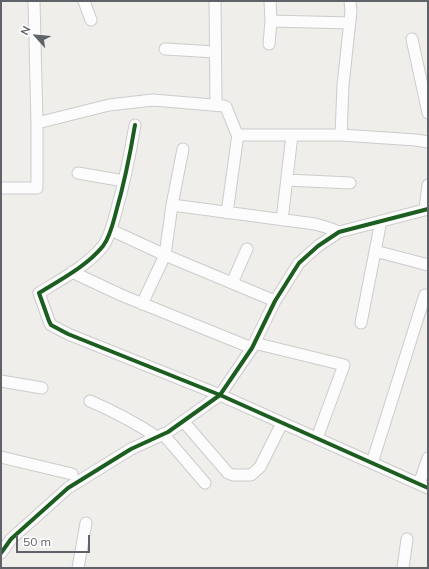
<!DOCTYPE html>
<style>
body{margin:0}
#map{position:relative;width:429px;height:569px;overflow:hidden;background:#efeeea;font-family:Mulish,sans-serif}
canvas{display:block}
.frame{position:absolute;inset:0;border:2px solid #5f6368;pointer-events:none}
.north{position:absolute;left:16px;top:16px;width:40px;height:40px;-webkit-text-stroke:3px #fff;paint-order:stroke;rotate:297deg;font-size:11px;font-weight:700;line-height:16px;text-align:center;color:#5f6368}
.north::after{content:'';display:block;margin:auto;width:14px;height:18px;background:#5f6368;clip-path:polygon(50% 0,100% 100%,50% 72%,0 100%)}
.scale{position:absolute;left:16px;top:535px;width:74px;height:18px;box-sizing:border-box;border:2px solid #5f6368;border-top:0;padding-left:5px;font-size:12px;line-height:14px;white-space:nowrap;color:#5f6368;-webkit-text-stroke:3px #fff;paint-order:stroke}
</style>
<div id="map">
<canvas width="429" height="569"></canvas>
<div class="frame"></div>
<div class="north">N</div>
<div class="scale">50 m</div>
</div>
<script>
const ctx = document.querySelector('canvas').getContext('2d');
ctx.lineJoin = 'round';
function stroke(path, color, width, dash) { ctx.strokeStyle = color; ctx.lineWidth = width; ctx.lineCap = dash ? 'butt' : 'round'; ctx.setLineDash(dash || []); ctx.stroke(path); }
const street = new Path2D(`
 M84,1L91,20
 M215,1L216,105
 M271,21L350,23
 M412,39L428,113
 M269,44L271,21L270,1
 M165,49L215,52
 M37,123L109,105L153,100L224,106L226,107L236,132L238,134L227,213
 M135,125C130,155 124,184 116,212C113,223 110,237 103,246C87,266 60,280 39,293L49,321L51,325L68,334L220,395L428,488
 M238,134L240,135H341L416,140L428,142
 M341,135L343,85L351,11L350,1
 M78,173L124,181
 M287,180L350,183
 M1,188H37V123L34,1
 M172,205L315,224L329,228L339,232
 M425,209L428,185
 M282,220L292,135
 M111,230L165,255L275,301
 M375,251L428,265
 M72,272L121,295L252,348
 M232,283L247,249
 M142,304L165,255L172,205L183,149
 M361,323L381,221
 M254,343L344,365L317,438
 M1,381L42,388
 M90,401C113,411 136,423 157,437
 M183,421L228,473L233,475H251L260,467L282,423
 M163,434L205,483
 M1,457L72,474
 M372,463L425,295
 M419,484L428,458
 M1,553L11,539L68,488L131,449L168,432L220,395L252,348L275,301L292,274L299,263L318,246L339,232L428,209
 M78,568L86,523
 M403,568L407,539`);
const cycleway = new Path2D(`
 M135,125C130,155 124,184 116,212C113,223 110,237 103,246C87,266 60,280 39,293L49,321L51,325L68,334L220,395L428,488
 M1,553L11,539L68,488L131,449L168,432L220,395L252,348L275,301L292,274L299,263L318,246L339,232L428,209`);
stroke(street, '#cbcccc', 13);
stroke(street, '#fdfcfc', 11);
stroke(cycleway, '#1b5e20', 4);
</script>
